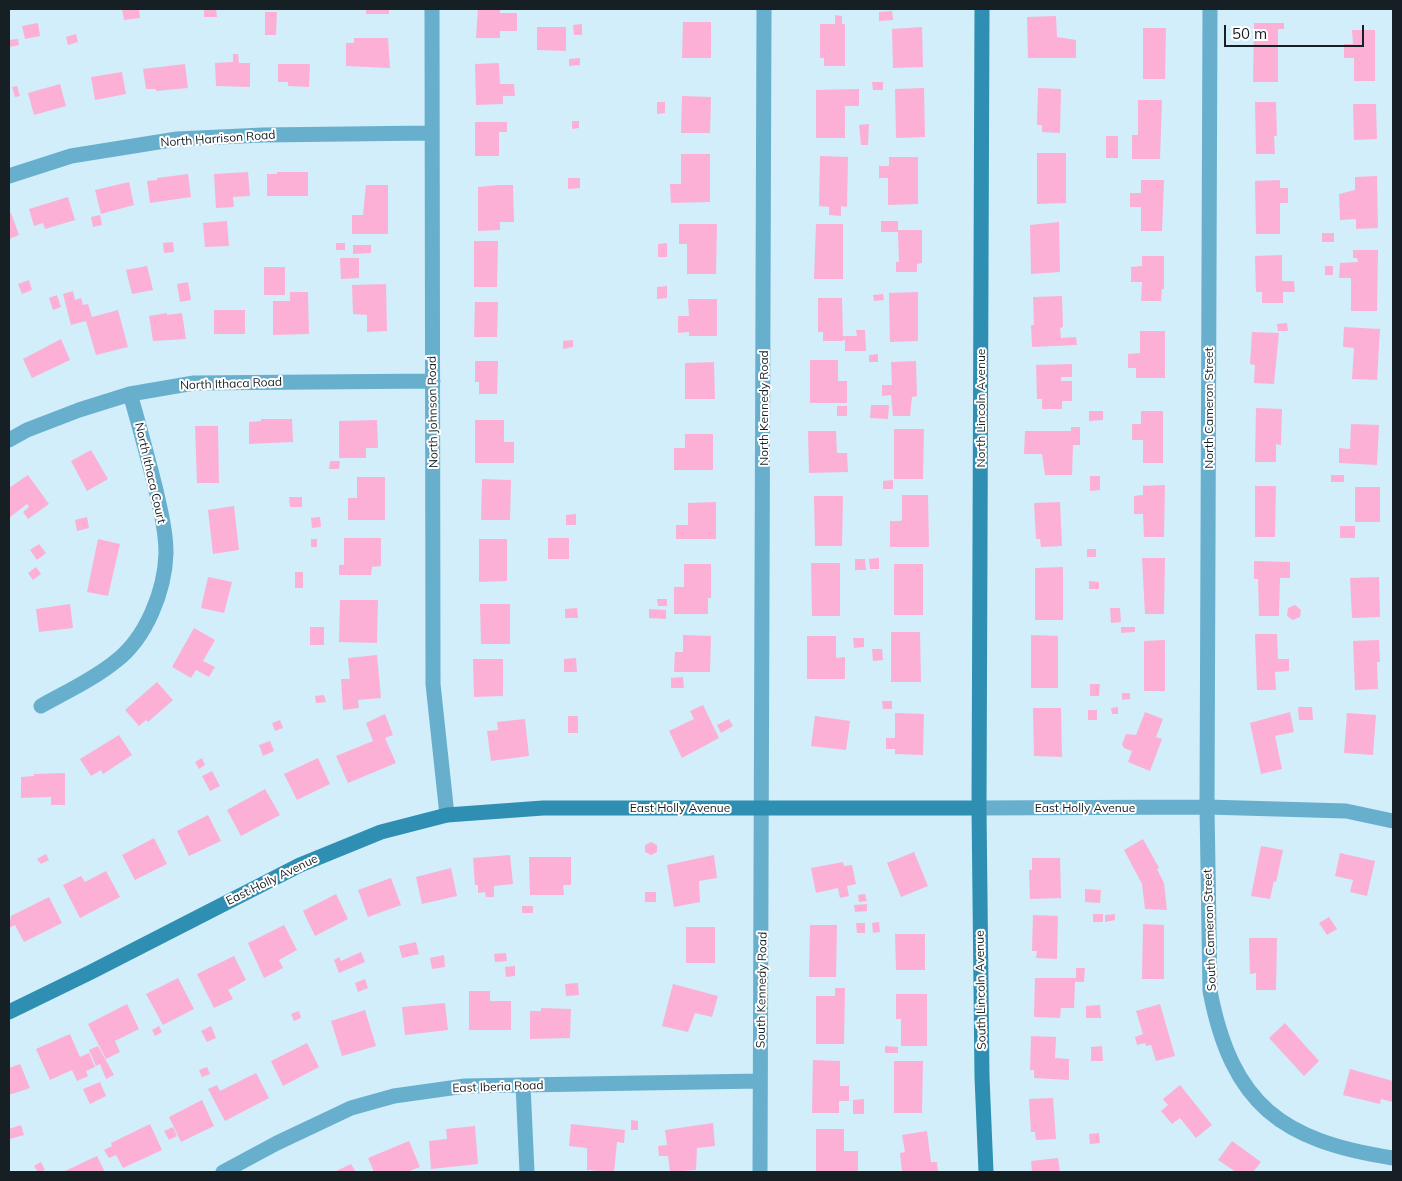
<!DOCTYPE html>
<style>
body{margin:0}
#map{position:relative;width:1402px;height:1181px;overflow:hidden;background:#d1eefa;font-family:Mulish,sans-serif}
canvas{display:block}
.frame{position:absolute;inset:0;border:10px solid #151f24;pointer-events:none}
.scale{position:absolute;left:1224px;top:25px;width:140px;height:22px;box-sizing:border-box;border:2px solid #151f24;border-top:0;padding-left:6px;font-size:15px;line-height:18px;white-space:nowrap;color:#151f24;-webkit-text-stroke:4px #fff;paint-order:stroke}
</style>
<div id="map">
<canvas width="1402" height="1181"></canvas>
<div class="frame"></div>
<div class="scale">50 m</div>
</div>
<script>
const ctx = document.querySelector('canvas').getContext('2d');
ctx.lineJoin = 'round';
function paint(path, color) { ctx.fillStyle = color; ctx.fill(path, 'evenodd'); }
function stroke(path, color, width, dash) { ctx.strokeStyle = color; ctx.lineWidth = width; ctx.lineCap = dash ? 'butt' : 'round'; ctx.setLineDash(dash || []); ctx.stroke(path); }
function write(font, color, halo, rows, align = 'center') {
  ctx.font = font + ' Mulish,sans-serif'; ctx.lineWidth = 4; ctx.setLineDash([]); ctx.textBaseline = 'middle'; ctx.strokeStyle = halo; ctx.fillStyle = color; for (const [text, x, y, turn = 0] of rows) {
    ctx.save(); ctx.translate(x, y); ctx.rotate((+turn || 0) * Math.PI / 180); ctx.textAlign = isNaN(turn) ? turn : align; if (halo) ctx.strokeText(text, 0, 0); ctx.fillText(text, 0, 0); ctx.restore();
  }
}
const building = new Path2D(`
 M122,9H139L140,18L124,20Z
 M204,9H216L217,17H204Z
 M366,9H389V14H366Z
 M478,9H500V13H517V31H500V38H476Z
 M892,11L893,20L879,21V12Z
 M265,12H277L276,35H265Z
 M835,15L842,16V24H845V66H824V58H820V24H835Z
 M1056,16L1057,37L1076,40V58H1028L1027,17Z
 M683,22H711V58H682Z
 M38,23L40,36L25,39L22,26Z
 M1254,23H1284V29H1278V82H1253Z
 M582,24V35H574L573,25Z
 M537,27H566V51L537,50Z
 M922,27L923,67L893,68L892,29Z
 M1143,28H1166L1165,79H1143Z
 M1352,30H1375V81H1354V58H1344V44H1353Z
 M76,34L78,42L68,45L66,37Z
 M354,38H388L390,68L346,66V43H354Z
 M18,39L19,45L9,47V40Z
 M233,54H238L239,63H250V87L216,86L215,63L233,62Z
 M580,58V65L569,66V59Z
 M499,63L500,84H514L515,96H503V104L476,105L475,64Z
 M185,64L188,88L156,91V89H146L143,69Z
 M278,64H310L309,87L288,86V82H278Z
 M122,72L126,94L95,100L91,77Z
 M872,82H883V90H873Z
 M60,84L66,106L34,115L28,93Z
 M17,86L20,96L15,97L12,87Z
 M924,88L925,137L896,138L895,89Z
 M1038,88L1061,89L1060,133L1042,132V125H1037Z
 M859,89V106H845V138H816V90Z
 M682,96L711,97L710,133H681Z
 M1138,100H1162L1160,159H1132V135H1138Z
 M657,102H665V113L657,114Z
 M1255,102H1276L1277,136H1274L1275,154H1256Z
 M1353,104H1376L1377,139L1354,140Z
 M572,121H579V128L572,129Z
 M475,122H507V132H499V156H475Z
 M869,124L868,145H861L859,125Z
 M1106,136H1118V158H1106Z
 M1037,153H1066V203L1037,204Z
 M681,154H710V202L671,203L670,184H681Z
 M820,156L848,157L847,207L841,206V216L829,215V207L819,206Z
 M889,157H918V204L888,205V178H879V166H889Z
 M248,172L250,196L233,197L234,207L216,208L214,174Z
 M277,172H308V196H267V174H277Z
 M188,174L191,197L150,203L147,181L157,180V178Z
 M1377,176L1378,228L1356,229V219L1340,220L1339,194L1355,190V177Z
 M568,178H580V188L568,189Z
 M1141,180H1164L1162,231H1141V207H1130V193H1141Z
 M1280,180V188H1288V203H1280V234H1256L1255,181Z
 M129,182L134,205L101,214L95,190Z
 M366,185H388V234H352V215H363Z
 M499,185H513L514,222H500V230L478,231V187Z
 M68,197L75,220L45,229L43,223L34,226L29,209Z
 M11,213L19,235L9,239V214Z
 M100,215L102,225L93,227L91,217Z
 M227,221L229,246L205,247L203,223Z
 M881,221H898V230H922V263L917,264V272H896V262H899L898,232H881Z
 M1059,222L1060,272L1031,274L1030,225Z
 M679,224H717L716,274H687V244H679Z
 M816,224H843V279H814Z
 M1322,233H1334V242H1322Z
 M474,241H498L497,287H474Z
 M173,242L174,252L164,253L163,243Z
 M336,243H345V250H336Z
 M667,243V257H658V244Z
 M353,245H371V253L353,254Z
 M1353,250H1378L1377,311H1351V278H1339L1340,263L1358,262L1357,258H1353Z
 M1282,255V281H1294L1295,292H1283V303H1262V292H1256L1255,256Z
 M1142,256H1164V289H1162L1161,301H1141L1142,282H1131V267L1142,266Z
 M340,258H359V278L341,279Z
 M147,266L153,290L132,294L126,270Z
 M1325,266H1333V275H1325Z
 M264,267H285V295H264Z
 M29,280L32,290L22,294L18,284Z
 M188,282L191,300L180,302L177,284Z
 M386,284L387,331L367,332V315L353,314L352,285Z
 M667,286V298L657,299V287Z
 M73,291L75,300L81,298L83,305L88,304L92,317L118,310L128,347L96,355L86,321L71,325L63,294Z
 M290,292H308L309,334L273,335V301H290Z
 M918,292V341L890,342L889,293Z
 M883,294L884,300L874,301L873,295Z
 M57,295L61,307L53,310L49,298Z
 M1062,296L1063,327L1060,328L1061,338L1076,337L1077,345L1032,347L1031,325H1034L1033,297Z
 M818,298H842L843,336H857L856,330H865L866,351H845V339L843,341H823V332H818Z
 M688,299H717V336H689V332L678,333V316H689Z
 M475,302H498L497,337H474Z
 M214,310H245V334H214Z
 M167,313V315L182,313L186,339L153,341L149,316Z
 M1287,323L1288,331H1278L1277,324Z
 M1344,327L1380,329L1377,380L1352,379L1354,348L1343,347Z
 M1140,331H1165V378H1136V368H1128V354L1140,353Z
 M1252,332L1279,333L1274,384L1254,383L1255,365L1250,364Z
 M61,339L70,360L32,378L23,359Z
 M573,340V347L563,349V341Z
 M878,354V362H869V355Z
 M810,360H838V381H847V403H810Z
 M475,361H498L497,394H479V382H475Z
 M916,361L917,396L912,397L910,416H893L891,395L882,396V385H892L891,362Z
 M714,362L715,399H685V363Z
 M1072,364V377H1061V381H1072V401H1062V409H1042V399H1037L1036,365Z
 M871,405H889L888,419L870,418Z
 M837,406H847V416H837Z
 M1256,408L1282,409L1281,445L1276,444V462H1255Z
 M1089,411H1103V420L1089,421Z
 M1141,411H1163V463H1143V440H1132V424H1141Z
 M261,419H292L293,442L249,444V422L261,421Z
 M377,420L378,448H366V458H339V421Z
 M475,420H504V442H514V463H475Z
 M1351,424L1379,425L1377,465L1339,463V448L1350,449Z
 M195,426H218L219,483H197Z
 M1071,427H1080V445H1073L1072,475H1045L1042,454H1024L1025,431H1071Z
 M894,429H924L923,479H894Z
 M808,431H836L837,453H847L848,472L809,473Z
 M685,434H713V470H674V448H685Z
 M91,450L108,479L87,491L71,461Z
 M330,461H340L339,469H329Z
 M28,475L49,504L28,519L23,512L29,507L27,504L9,518V488Z
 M1331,475H1344V482H1331Z
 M1090,476H1100V490L1090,491Z
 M357,477H385V520H348V498H357Z
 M482,479L511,480L510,520H481Z
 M893,480V489H883V481Z
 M1165,485L1164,537H1144L1143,514H1134V496L1143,495V486Z
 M1255,486H1276L1275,537H1255Z
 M1355,487H1380V522H1355Z
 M902,495H928L929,547H890V521H901L902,519Z
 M814,496H843L842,546H815Z
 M289,497H302V507H290Z
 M716,502V539H676V525H688V503Z
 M1060,502L1062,546L1041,547L1040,539H1036L1034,503Z
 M234,506L239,550L213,554L208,510Z
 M576,514V525H566V515Z
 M87,517L89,528L77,531L75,520Z
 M320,517L321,527L312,528L311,518Z
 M1340,526H1355V538H1340Z
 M344,538H381V566L372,567L371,575H339V565H344Z
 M548,538H569V559H548Z
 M98,539L120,544L108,596L87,592Z
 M311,539H317V547H311Z
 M479,539H507V581L479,582Z
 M39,544L46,553L37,560L30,550Z
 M1087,549H1096V557H1087Z
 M879,558V569H870L869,559Z
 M1142,558H1165L1164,614H1145Z
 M855,559H865L866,570H855Z
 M1254,561L1290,562V578H1280L1279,616H1259L1258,579H1254Z
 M811,563H840V616H812Z
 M684,564H711V598H708V614H674V587H684Z
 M894,564H923V615H894Z
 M36,567L41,574L33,580L28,573Z
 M1063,567V620H1035V568Z
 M295,572H303V588H295Z
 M208,577L232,582L224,613L201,608Z
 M1379,577L1380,617L1352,618L1350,578Z
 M1089,581L1099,582V589H1089Z
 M657,599H667V606H658Z
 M340,600H378L377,643L339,642Z
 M70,604L73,628L39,632L36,609Z
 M480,604H510V644H481Z
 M1295,605L1301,610L1300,617L1293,620L1287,616L1288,608Z
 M577,608L578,618H565V609Z
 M1110,608H1120L1121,622L1111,623Z
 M649,609L666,610V619L649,618Z
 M310,627H324V645H310Z
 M1121,627H1135V632L1121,633Z
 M194,628L215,640L203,661L215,667L209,677L196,670L191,678L172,667Z
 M891,632H920L921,682H891Z
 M1255,634H1277L1278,659H1289V671L1275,672L1276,690H1257Z
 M683,635L711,636L710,672H674L675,652H683Z
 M1031,635L1058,636V688H1031Z
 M807,636H836V658L845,657V679H807Z
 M853,638H864V647L854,648Z
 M1165,640V691H1144V641Z
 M1379,640L1380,662H1377L1378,689L1355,690L1353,641Z
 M872,649H882L883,660L873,661Z
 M377,655L381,698L358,700L359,708L343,710L341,679H350L348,658Z
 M576,658L577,672H564V659Z
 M473,659H503V696L474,697Z
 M683,677L684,688H671V678Z
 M157,682L173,700L148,722L146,720L139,726L125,710Z
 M1090,684H1100L1099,696H1090Z
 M1122,693H1130V699L1122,700Z
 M324,695L326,702L316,703L315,696Z
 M882,701H892V709H883Z
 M703,705L719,738L682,758L669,731L694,719L690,711Z
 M1118,707V714H1112L1111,708Z
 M1298,707H1312L1313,720H1299Z
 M1033,708H1061L1062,757L1034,756Z
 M1088,710H1097V720H1088Z
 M1145,712L1163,719L1156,737L1162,739L1150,771L1128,762L1132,751L1124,748L1122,744L1126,734L1136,735Z
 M1290,712L1294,732L1275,736L1282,769L1261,774L1250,723Z
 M895,713L924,714L923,755L895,754V749H886V738H895Z
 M1347,713L1376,715L1373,755L1344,753Z
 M385,714L393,735L385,738L396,763L348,783L336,756L373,741L366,723Z
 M568,716H578V733H568Z
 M815,716L850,721L846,750L811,746Z
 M525,719L529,756L491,761L487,731L498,730L497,722Z
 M729,719L733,726L721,733L717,725Z
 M280,720L283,728L275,731L272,723Z
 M119,735L132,755L103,774L101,770L91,776L80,759Z
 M270,741L274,751L263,756L259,745Z
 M202,758L205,765L199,769L195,762Z
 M318,758L330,784L297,800L284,774Z
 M212,771L220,786L210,791L202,776Z
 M65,773V805H51V797L21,798V777L34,776V774Z
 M265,789L280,815L241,836L227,810Z
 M208,815L221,841L189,856L177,831Z
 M154,838L167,864L135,880L122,855Z
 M1143,839L1159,868L1157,869L1164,883L1167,910L1145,909L1142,884L1124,850Z
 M651,842L657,845V852L651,855L645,852V845Z
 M1261,846L1283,850L1276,882L1274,881L1270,899L1251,896Z
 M914,852L928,886L901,897L887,863Z
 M1340,853L1375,861L1367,896L1350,892L1353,880L1335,876Z
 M46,854L49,860L41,864L37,859Z
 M510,855L513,884L494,886V897H486L485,892L478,893V885H475L473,858Z
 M714,855L717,878L699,881L700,902L674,907L667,865Z
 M529,857H571V885H563L564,895H530Z
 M1032,858H1060L1061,898L1030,899L1029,870H1032Z
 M843,862L844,866L852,865L856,884L847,886L849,896L840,898L838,888L816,893L811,868Z
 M451,868L457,896L422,904L416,877Z
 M106,871L120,897L80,918L63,885L81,876L85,882Z
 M391,878L401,905L368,917L358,890Z
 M1085,889L1101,890L1100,903L1085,902Z
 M645,892H656V902H645Z
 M336,894L348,919L315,936L303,911Z
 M865,894L867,901L859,902L858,895Z
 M49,897L62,923L24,942L15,925L9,928L11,916Z
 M867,904V911L855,912L854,905Z
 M522,906H533V913H522Z
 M1093,914H1103V922H1093Z
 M1115,914V920L1105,922V915Z
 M1033,915L1058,916L1057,959L1036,958L1037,951H1032Z
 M1329,917L1337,929L1327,935L1319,923Z
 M879,922L880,932L873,933L872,923Z
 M856,923H865V933H857Z
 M1143,924L1164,925V979H1142Z
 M284,925L297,950L279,960L283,968L264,978L248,943Z
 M810,925H837L836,977H809Z
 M686,927H715V963H686Z
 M895,934H925V970H896Z
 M1249,938H1277L1276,990H1256V973L1250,974Z
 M416,942L419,954L402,958L399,946Z
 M361,952L365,962L339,973L334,960L339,957L341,961Z
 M506,953L507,961L495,962L494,954Z
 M444,955L445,967L432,969L430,958Z
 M234,956L246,980L228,990L233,999L214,1008L197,974Z
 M515,966V976L506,977L505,967Z
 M1076,968H1085L1084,982H1075L1074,1008H1061L1060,1018L1034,1017L1035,978H1076Z
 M178,978L194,1009L163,1025L146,994Z
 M365,979L368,988L358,992L355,983Z
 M578,983L579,995L566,996L565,984Z
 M673,984L718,996L712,1017L695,1013L688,1032L662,1026Z
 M835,988H845L844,1044H816V996H835Z
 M469,991H490V1001H511V1030H469Z
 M896,994H927V1046H901V1019H896Z
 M445,1003L448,1030L405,1035L402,1007Z
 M127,1004L139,1029L115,1041L120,1052L106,1059L88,1024Z
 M1160,1004L1175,1056L1156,1061L1151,1045L1146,1046L1145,1043L1137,1045L1135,1037L1143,1034L1136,1011Z
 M1100,1005L1101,1018H1086V1006Z
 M541,1008L571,1009L570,1038L530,1039V1011H541Z
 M365,1010L376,1046L342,1056L331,1021Z
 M299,1011L301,1018L294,1021L291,1014Z
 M1285,1023L1319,1061L1304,1076L1269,1038Z
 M159,1026L162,1032L155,1036L152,1030Z
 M211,1026L216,1038L207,1042L201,1031Z
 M70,1034L80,1057L89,1053L95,1067L86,1071L88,1076L77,1081L72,1070L50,1080L36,1049Z
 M1031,1036L1056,1037L1055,1058L1069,1059V1080L1034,1078V1070H1030Z
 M307,1043L319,1067L283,1086L271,1061Z
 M98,1046L114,1075L106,1079L100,1064L96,1066L89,1050Z
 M885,1046L898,1047V1053H885Z
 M1102,1046L1103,1061H1091V1047Z
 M813,1060L840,1061V1086H849V1101H839V1113H812Z
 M894,1061H923L922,1113H894Z
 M20,1064L30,1088L9,1095V1068Z
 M207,1067L210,1074L202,1077L199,1070Z
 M1350,1069L1393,1081V1102L1381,1099L1380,1104L1343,1095Z
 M256,1073L269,1098L225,1121L208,1089L217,1085L220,1091Z
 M100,1082L106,1096L90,1104L83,1089Z
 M1180,1085L1212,1125L1196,1138L1180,1118L1172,1124L1161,1111L1168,1105L1163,1099Z
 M1053,1098L1056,1139L1036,1140L1035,1132H1031L1029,1099Z
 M864,1099V1114H853V1100Z
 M202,1100L214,1126L181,1142L169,1117Z
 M631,1120L638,1121V1130H631Z
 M713,1123L715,1146L697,1148L696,1170L670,1172L668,1156H659L658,1146L667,1145L665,1130Z
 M150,1124L162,1150L123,1168L116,1155L109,1158L104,1150L112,1146L111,1143Z
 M571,1124L625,1130L624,1143L617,1142L614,1172L587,1170V1148L569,1146Z
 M21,1125L24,1135L10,1139L9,1129Z
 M475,1126L478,1164L431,1169L429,1141L447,1139L446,1129Z
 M173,1127L177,1136L169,1140L164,1131Z
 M816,1129H844V1151H858V1171L816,1172Z
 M927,1131L931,1162H937L938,1172H902L900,1153L905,1152L902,1135Z
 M1099,1133L1100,1143L1090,1144L1089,1134Z
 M409,1141L420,1167L407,1172H374L368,1158Z
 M1232,1141L1261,1162L1253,1172H1236L1218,1160Z
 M97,1156L105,1172H63Z
 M1058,1158L1060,1172H1032L1031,1161Z
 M41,1162L45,1170L38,1172L34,1166Z
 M351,1164L356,1172H334Z`);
const street = new Path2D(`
 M432,9L433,684L447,815
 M1210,9L1207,807L1210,991C1232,1105 1282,1141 1393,1158
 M9,176L71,156L177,139L263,135L430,133
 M9,440L27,430L79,410L130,394L194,383L433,381
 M41,706C66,692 94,679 116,661C146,638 165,591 166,553C166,531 160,508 155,486C147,455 139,424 130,394
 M979,808L1207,807L1346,811L1393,821
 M523,1085L527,1172
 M223,1172L277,1143L351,1108L394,1096L465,1086L760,1081
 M760,1172L764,9`);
const secondary = new Path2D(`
 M982,9L979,808L982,1077L986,1172
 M9,1012L91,972L300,865L381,832L447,815L543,808H979`);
const streetNames = [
 ["North Harrison Road",218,139,-4],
 ["North Ithaca Road",231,384,-2],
 ["North Kennedy Road",764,408,-90],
 ["North Lincoln Avenue",981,408,-90],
 ["North Cameron Street",1209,408,-90],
 ["North Johnson Road",433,412,-91],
 ["North Ithaca Court",150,473,77],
 ["East Holly Avenue",680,808],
 ["East Holly Avenue",1085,808],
 ["East Holly Avenue",272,880,-26],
 ["South Cameron Street",1210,930,-92],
 ["South Kennedy Road",762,990,-89],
 ["South Lincoln Avenue",981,990,-91],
 ["East Iberia Road",498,1087,-2]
];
paint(building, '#fdb0d5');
stroke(street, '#67afcd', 15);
stroke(secondary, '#2e8fb2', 15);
write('12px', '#151f24', '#fff', streetNames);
</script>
